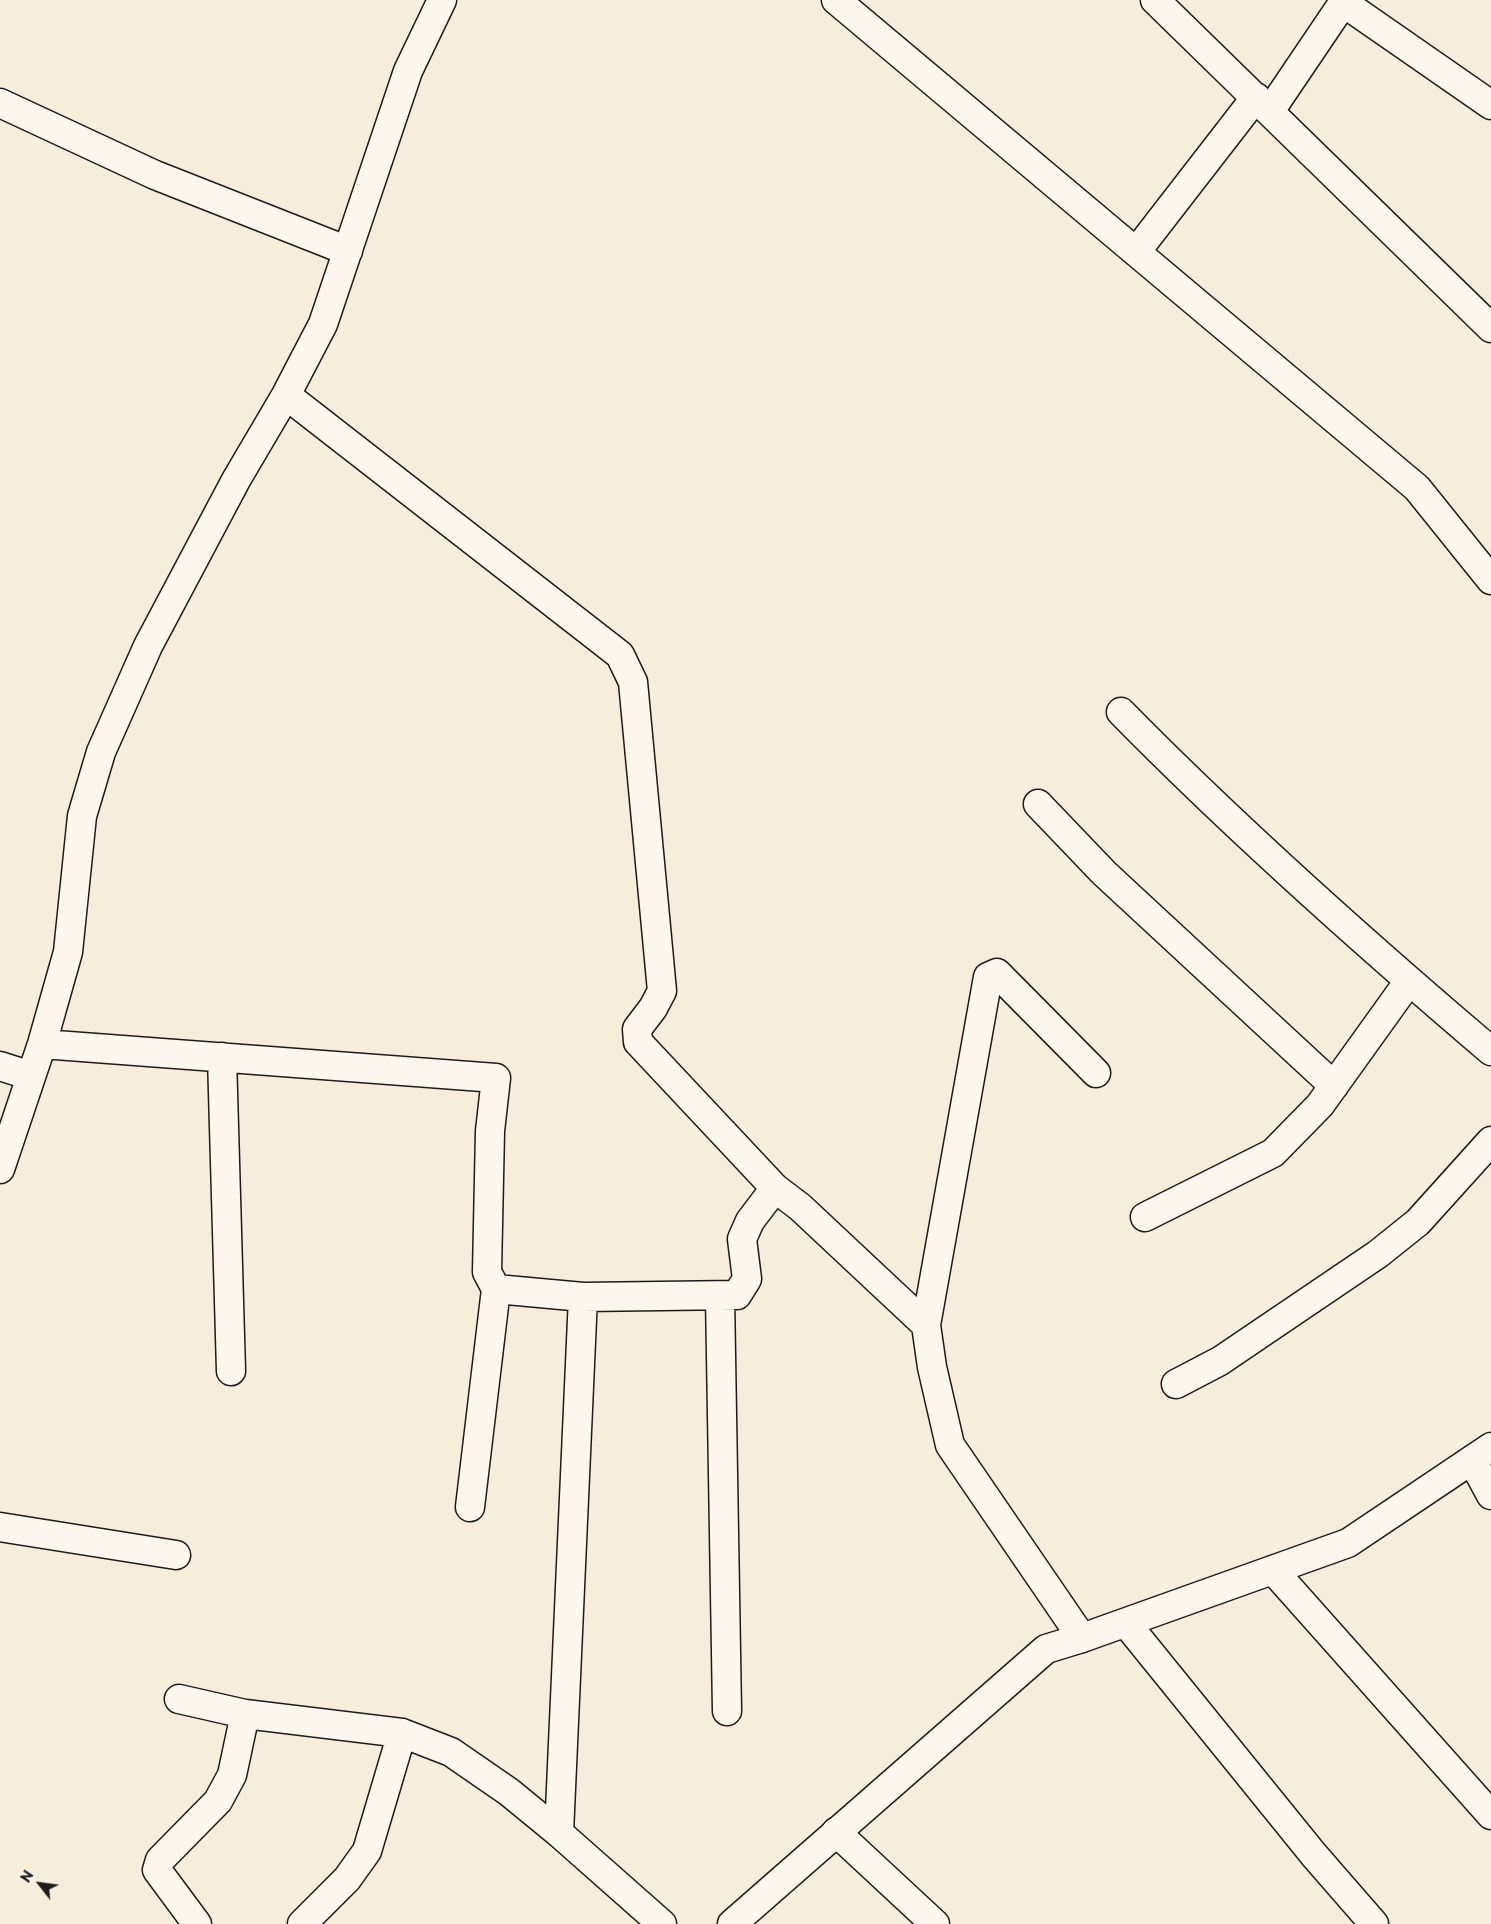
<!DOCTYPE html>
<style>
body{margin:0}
#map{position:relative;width:1491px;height:1924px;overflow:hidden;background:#f6eedb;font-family:"Playpen Sans",sans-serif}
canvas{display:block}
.north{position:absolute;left:15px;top:1859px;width:50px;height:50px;-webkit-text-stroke:4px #fbf7ec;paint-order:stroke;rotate:300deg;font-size:14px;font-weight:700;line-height:20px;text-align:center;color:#1c1c1c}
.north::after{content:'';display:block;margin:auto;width:18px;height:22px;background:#1c1c1c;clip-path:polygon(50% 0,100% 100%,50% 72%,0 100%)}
</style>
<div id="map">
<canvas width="1491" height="1924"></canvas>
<div class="north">N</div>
</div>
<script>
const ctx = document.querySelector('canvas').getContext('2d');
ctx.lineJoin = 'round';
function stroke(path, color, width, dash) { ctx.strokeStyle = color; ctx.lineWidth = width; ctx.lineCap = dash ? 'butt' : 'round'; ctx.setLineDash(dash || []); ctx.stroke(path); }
const street = new Path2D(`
 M836,0L1417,488L1491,580
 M1155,0L1491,328
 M1344,3L1491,105
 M0,103L155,175L348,251
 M1270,111L1345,0
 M1136,252L1256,97
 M286,395L620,655L633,682L662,991L653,1008L637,1029L638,1042L775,1188L800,1207L926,1325
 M1121,712C1238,831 1364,943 1491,1051
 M1038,804L1104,873L1334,1086
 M42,1044L496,1078L490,1131L487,1272L496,1289L583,1297L737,1295L747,1279L742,1239L750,1221L775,1188
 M222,1057L231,1371
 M0,1066L31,1076
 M0,1169L42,1044L68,952L82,816L101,752L148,646L236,480L286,395L323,324L408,71L442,0
 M1145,1217L1273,1153L1320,1105L1409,981
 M720,1296L727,1711
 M1176,1384L1220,1361L1378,1254L1418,1222L1491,1141
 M1472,1460L1491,1495
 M470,1507L496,1289
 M0,1527L176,1555
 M1273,1570L1491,1815
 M1126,1623L1314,1855L1374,1924
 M1082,1638L950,1445L932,1367L926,1325L988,977L997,973L1096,1073
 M179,1699L245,1714L402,1733L451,1752L509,1792L559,1833L662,1924
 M836,1832L935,1924
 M559,1833L583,1297
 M197,1924L157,1870L160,1860L218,1801L232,1775L245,1714
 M302,1924L347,1879L367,1851L402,1733`);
const secondary = new Path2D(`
 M732,1924L1046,1649L1082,1638L1348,1543L1491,1447`);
stroke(street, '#1c1c1c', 31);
stroke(secondary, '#1c1c1c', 31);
stroke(street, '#fbf7ec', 28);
stroke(secondary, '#fbf7ec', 28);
</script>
